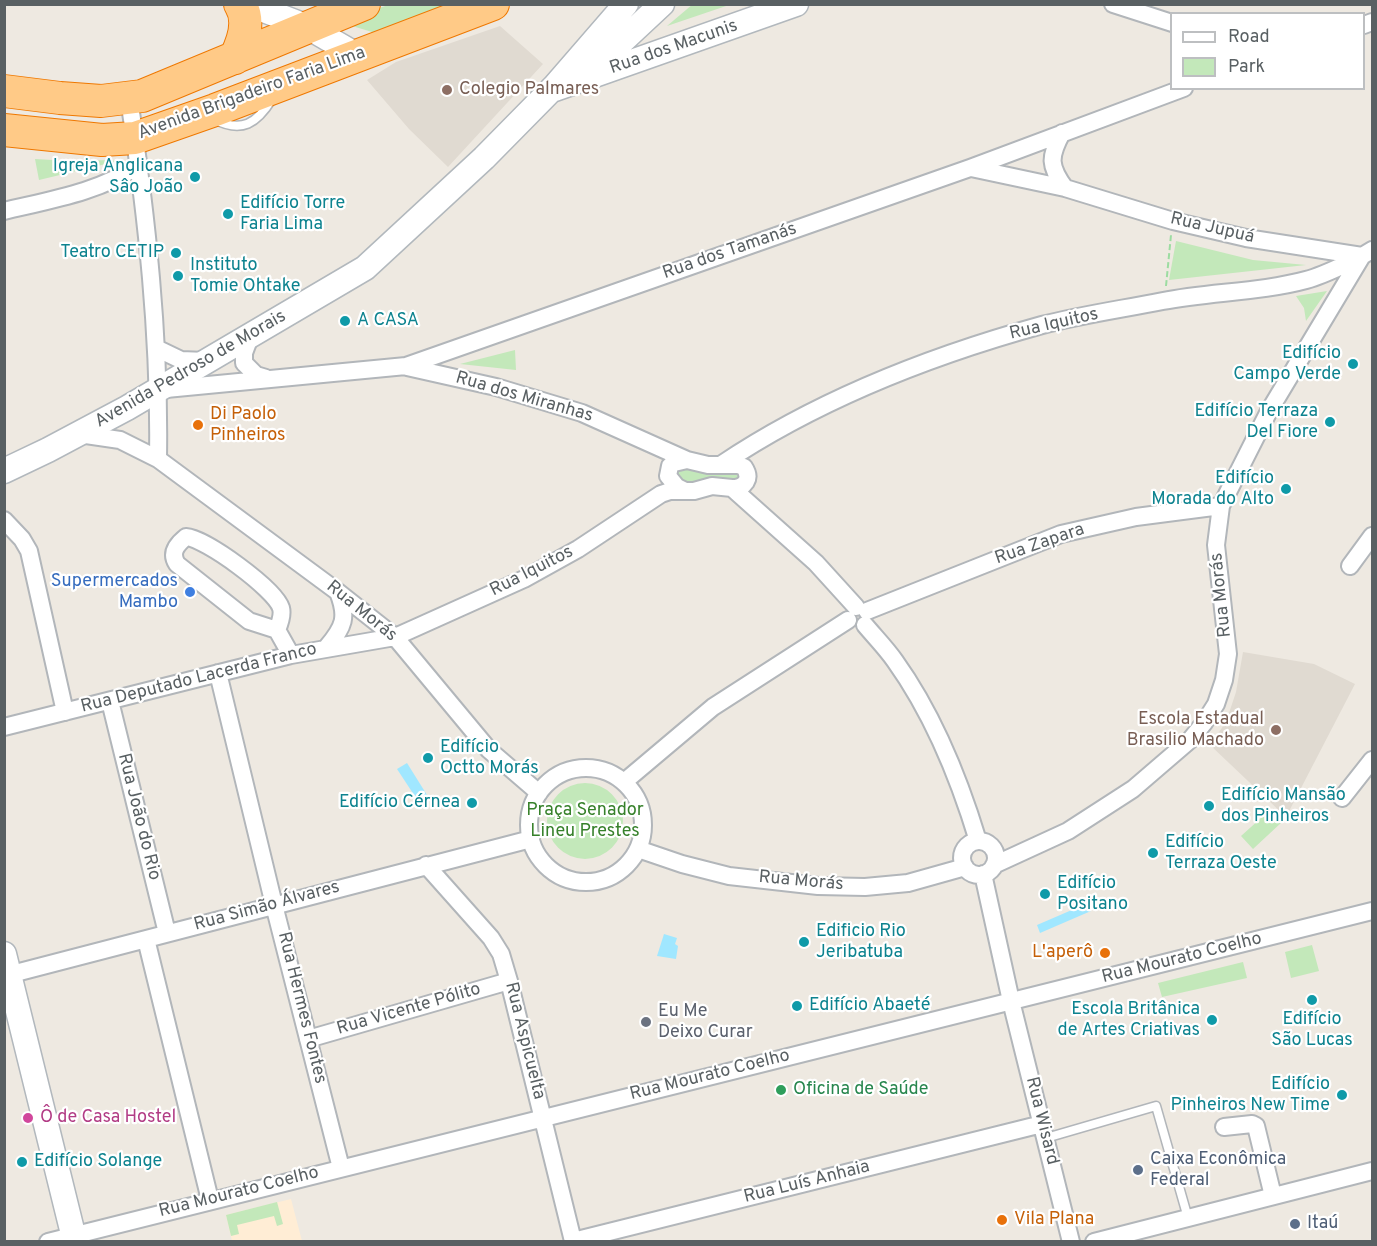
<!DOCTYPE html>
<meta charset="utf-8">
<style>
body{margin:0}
#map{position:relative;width:1377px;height:1246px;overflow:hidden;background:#eee9e1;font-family:Overpass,sans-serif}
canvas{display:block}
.frame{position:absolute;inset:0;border:6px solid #596063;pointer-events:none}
.legend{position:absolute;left:1170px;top:12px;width:195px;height:78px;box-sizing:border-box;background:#fff;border:2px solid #bdbfc1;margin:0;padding:8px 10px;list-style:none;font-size:18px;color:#596063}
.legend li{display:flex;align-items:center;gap:12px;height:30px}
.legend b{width:30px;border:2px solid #bdbfc1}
</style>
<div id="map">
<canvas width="1377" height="1246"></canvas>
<div class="frame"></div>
<ul class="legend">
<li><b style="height:8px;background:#fff"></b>Road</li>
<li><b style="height:16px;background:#c3e8ba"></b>Park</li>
</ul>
</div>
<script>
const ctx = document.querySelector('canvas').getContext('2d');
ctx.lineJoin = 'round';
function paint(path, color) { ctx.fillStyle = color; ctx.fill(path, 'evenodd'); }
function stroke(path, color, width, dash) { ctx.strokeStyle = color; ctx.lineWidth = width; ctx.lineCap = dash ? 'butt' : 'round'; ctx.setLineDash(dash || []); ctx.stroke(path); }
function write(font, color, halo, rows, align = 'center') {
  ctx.font = font + ' Overpass,sans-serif'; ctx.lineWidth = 4.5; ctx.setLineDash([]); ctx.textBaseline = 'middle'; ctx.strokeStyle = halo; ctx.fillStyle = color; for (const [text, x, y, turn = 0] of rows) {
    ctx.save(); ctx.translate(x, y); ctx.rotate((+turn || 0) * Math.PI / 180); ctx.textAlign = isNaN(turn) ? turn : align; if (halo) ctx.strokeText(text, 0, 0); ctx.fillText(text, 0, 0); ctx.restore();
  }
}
const commercial = new Path2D(`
 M291,1199L302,1241H232L226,1215Z`);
const education = new Path2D(`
 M500,26L543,64L448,167L409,129L367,80L396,62Z
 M1243,652L1314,664L1355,684L1286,817L1210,745L1226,722L1236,692Z`);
const green = new Path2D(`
 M693,4H729V5L667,26Z
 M388,5H466L382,35L339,22Z
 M35,159L70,161L113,160L114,162L39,180Z
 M1176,241L1253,260L1306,265L1169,280Z
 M1327,291L1306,321L1304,308L1296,296Z
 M515,350L516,370L460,364Z
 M678,468L742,470L739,482L708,480L691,484L675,480Z
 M547 821a38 38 0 1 1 76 0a38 38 0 1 1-76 0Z
 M1271,809L1282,822L1253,849L1241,836Z
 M1312,945L1319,971L1291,978L1285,952Z
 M1243,962L1247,978L1162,997L1158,983Z
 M277,1202L283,1224L277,1226L274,1216L237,1225L239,1234L231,1236L226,1215Z`);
const water = new Path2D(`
 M407,763L427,795L418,801L397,769Z
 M1088,903L1091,911L1040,933L1037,925Z
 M664,934L677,938L675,944L678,946L676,959L657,956Z`);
const path = new Path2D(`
 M1166,286L1171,235`);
const lane = new Path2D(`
 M214,119C242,134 257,123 272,99
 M1046,1138L1156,1106L1188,1218`);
const street = new Path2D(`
 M1113,4L1172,23
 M1364,25L1372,22
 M129,99C147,218 160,338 158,459
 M1062,133C1049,157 1049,166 1065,188
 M971,168L1065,188L1173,221L1246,238L1362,256
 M4,211C50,200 100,192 139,165
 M250,337L244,353V363L256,375L266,378
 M156,348L181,360L206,361
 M407,367L496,387L582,413L687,460
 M166,389L406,366L970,168L1184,88
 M79,434L120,440L158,459L338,592L395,637L489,750L539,793
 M722,464C819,399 930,356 1042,325C1081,315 1123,309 1163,301C1209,292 1262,292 1306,280C1325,275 1343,265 1361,257
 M732,488C745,488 752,479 744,467L738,465H708L687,460L674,463L670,466L668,476L677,487L685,491H694L712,486L732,488L816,563L856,607
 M4,520L22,539L29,551L65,712
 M1350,566L1372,536
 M867,611L1061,534L1136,517L1221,506
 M865,625C875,637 886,648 895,661C933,714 959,778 978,841
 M277,630C280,623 283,615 281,608C275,589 205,538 186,537C176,545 170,553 177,564L249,621L277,630L291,655
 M327,647C344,627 348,617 338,592
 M218,673L274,905L341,1168
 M110,701L167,933
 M4,727L291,655L395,637L524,579L578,549L661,494L670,491H685
 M529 825a57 57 0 1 1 114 0a57 57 0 1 1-114 0Z
 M624,782L713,707L848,620
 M1342,798L1372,760
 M962 858a17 17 0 1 1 34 0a17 17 0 1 1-34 0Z
 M638,849L682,864L729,876L818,886L865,887L908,883L965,867
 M426,865L491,938L501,954L509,981L573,1241L1042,1124
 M994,865L1068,831L1133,789L1190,740L1204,723L1216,704L1224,680L1228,654L1216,545L1221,506L1269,411L1362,256L1372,250
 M983,874L1011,1001L1071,1242
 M146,939L210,1200
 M4,976L531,839
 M308,1039L509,981
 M1224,1127L1252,1124L1256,1126L1273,1196
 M48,1242L1372,911
 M1094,1242L1372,1171`);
const secondary = new Path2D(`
 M248,4L308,27L358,56
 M579,71L617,46L662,4
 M552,90L796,4
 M4,471L48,450L127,408L365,268L484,158L554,87L626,4
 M4,954L75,1242`);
const highway = new Path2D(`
 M235,58C243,42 251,21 240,4
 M4,91L60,98L101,101L142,96L364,4
 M4,130L102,140L135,138L215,110L493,4`);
const markers = [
 [447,90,6,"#8d6e63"],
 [195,177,6,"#0f9aa8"],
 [228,214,6,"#0f9aa8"],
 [176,253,6,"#0f9aa8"],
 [178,276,6,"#0f9aa8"],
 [345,321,6,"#0f9aa8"],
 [1353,364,6,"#0f9aa8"],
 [1330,422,6,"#0f9aa8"],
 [198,425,6,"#e8710a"],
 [1286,489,6,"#0f9aa8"],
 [190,592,6,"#3f7fe0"],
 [1276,730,6,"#8d6e63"],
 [428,758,6,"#0f9aa8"],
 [472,803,6,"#0f9aa8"],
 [1209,806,6,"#0f9aa8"],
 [1153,853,6,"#0f9aa8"],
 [1045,894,6,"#0f9aa8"],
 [804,942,6,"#0f9aa8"],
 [1105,953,6,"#e8710a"],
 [1312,1000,6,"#0f9aa8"],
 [797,1006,6,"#0f9aa8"],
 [1212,1020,6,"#0f9aa8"],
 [646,1022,6,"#6b7280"],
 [781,1090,6,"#2e9e5b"],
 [1342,1095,6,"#0f9aa8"],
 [28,1118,6,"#d1479c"],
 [22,1162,6,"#0f9aa8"],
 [1138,1170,6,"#5c6f8a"],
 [1002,1220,6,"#e8710a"],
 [1295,1224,6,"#5c6f8a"]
];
const streetNames = [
 ["Rua dos Macunis",674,48,-19],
 ["Avenida Brigadeiro Faria Lima",252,94,-20],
 ["Rua Jupuá",1212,229,13],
 ["Rua dos Tamanás",730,252,-19],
 ["Rua Iquitos",1054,325,-13],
 ["Avenida Pedroso de Morais",191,370,-30],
 ["Rua dos Miranhas",524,398,16],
 ["Rua Zapara",1040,545,-19],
 ["Rua Iquitos",532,572,-27],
 ["Rua Morás",1222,595,-96],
 ["Rua Morás",361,612,39],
 ["Rua Deputado Lacerda Franco",199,679,-14],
 ["Rua João do Rio",138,817,76],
 ["Rua Morás",801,882,5],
 ["Rua Simão Álvares",267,907,-15],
 ["Rua Mourato Coelho",1182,959,-14],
 ["Rua Hermes Fontes",301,1008,76],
 ["Rua Vicente Pólito",409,1010,-16],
 ["Rua Aspicuelta",524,1041,76],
 ["Rua Mourato Coelho",710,1076,-14],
 ["Rua Wisard",1041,1121,76],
 ["Rua Luís Anhaia",807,1183,-14],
 ["Rua Mourato Coelho",239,1193,-14]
];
const educationNames = [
 ["Colegio Palmares",459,90],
 ["Escola Estadual",1264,720,"right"],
 ["Brasilio Machado",1264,741,"right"]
];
const cultureNames = [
 ["Igreja Anglicana",183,167,"right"],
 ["Sâo João",183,188,"right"],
 ["Edifício Torre",240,204],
 ["Faria Lima",240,225],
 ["Teatro CETIP",164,253,"right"],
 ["Instituto",190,266],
 ["Tomie Ohtake",190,287],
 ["A CASA",357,321],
 ["Edifício",1341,354,"right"],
 ["Campo Verde",1341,375,"right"],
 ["Edifício Terraza",1318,412,"right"],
 ["Del Fiore",1318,433,"right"],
 ["Edifício",1274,479,"right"],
 ["Morada do Alto",1274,500,"right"],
 ["Edifício",440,748],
 ["Octto Morás",440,769],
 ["Edifício Mansão",1221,796],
 ["dos Pinheiros",1221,817],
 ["Edifício Cérnea",460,803,"right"],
 ["Edifício",1165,843],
 ["Terraza Oeste",1165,864],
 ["Edifício",1057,884],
 ["Positano",1057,905],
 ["Edificio Rio",816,932],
 ["Jeribatuba",816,953],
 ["Edifício Abaeté",809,1006],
 ["Escola Britânica",1200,1010,"right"],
 ["de Artes Criativas",1200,1031,"right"],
 ["Edifício",1312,1020,"center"],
 ["São Lucas",1312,1041,"center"],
 ["Edifício",1330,1085,"right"],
 ["Pinheiros New Time",1330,1106,"right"],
 ["Edifício Solange",34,1162]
];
const foodNames = [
 ["Di Paolo",210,415],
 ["Pinheiros",210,436],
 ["L'aperô",1093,953,"right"],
 ["Vila Plana",1014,1220]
];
const shopNames = [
 ["Supermercados",178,582],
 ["Mambo",178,603]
];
const parkNames = [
 ["Praça Senador",585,811],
 ["Lineu Prestes",585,832]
];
const worshipNames = [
 ["Eu Me",658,1012],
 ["Deixo Curar",658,1033]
];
const leisureNames = [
 ["Oficina de Saúde",793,1090]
];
const hotelNames = [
 ["Ô de Casa Hostel",40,1118]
];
const serviceNames = [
 ["Caixa Econômica",1150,1160],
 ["Federal",1150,1181],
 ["Itaú",1307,1224]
];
paint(commercial, '#ffedd5');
paint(education, '#e0dad1');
paint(green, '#c3e8ba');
paint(water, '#a0e7ff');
stroke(lane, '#b2b6ba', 11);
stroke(street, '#b2b6ba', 20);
stroke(secondary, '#b2b8bd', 27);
stroke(highway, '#ef7800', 34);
stroke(path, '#9cdca1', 2, [6, 3]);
stroke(lane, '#fff', 8);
stroke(street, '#fff', 16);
stroke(secondary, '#fff', 24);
stroke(highway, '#ffca87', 32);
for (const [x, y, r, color] of markers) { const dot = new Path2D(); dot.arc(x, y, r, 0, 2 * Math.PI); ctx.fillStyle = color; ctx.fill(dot); stroke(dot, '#fff', 2); }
write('18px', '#596063', '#fff', streetNames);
write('18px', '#785e54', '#fff', educationNames, 'left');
write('18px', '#0d838f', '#fff', cultureNames, 'left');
write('18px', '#c56008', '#fff', foodNames, 'left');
write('18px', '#366cbe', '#fff', shopNames, 'right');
write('18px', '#37812b', '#fff', parkNames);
write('18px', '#5b616d', '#fff', worshipNames, 'left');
write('18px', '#27864d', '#fff', leisureNames, 'left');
write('18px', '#b23c85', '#fff', hotelNames, 'left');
write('18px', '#4e5e75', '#fff', serviceNames, 'left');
</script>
